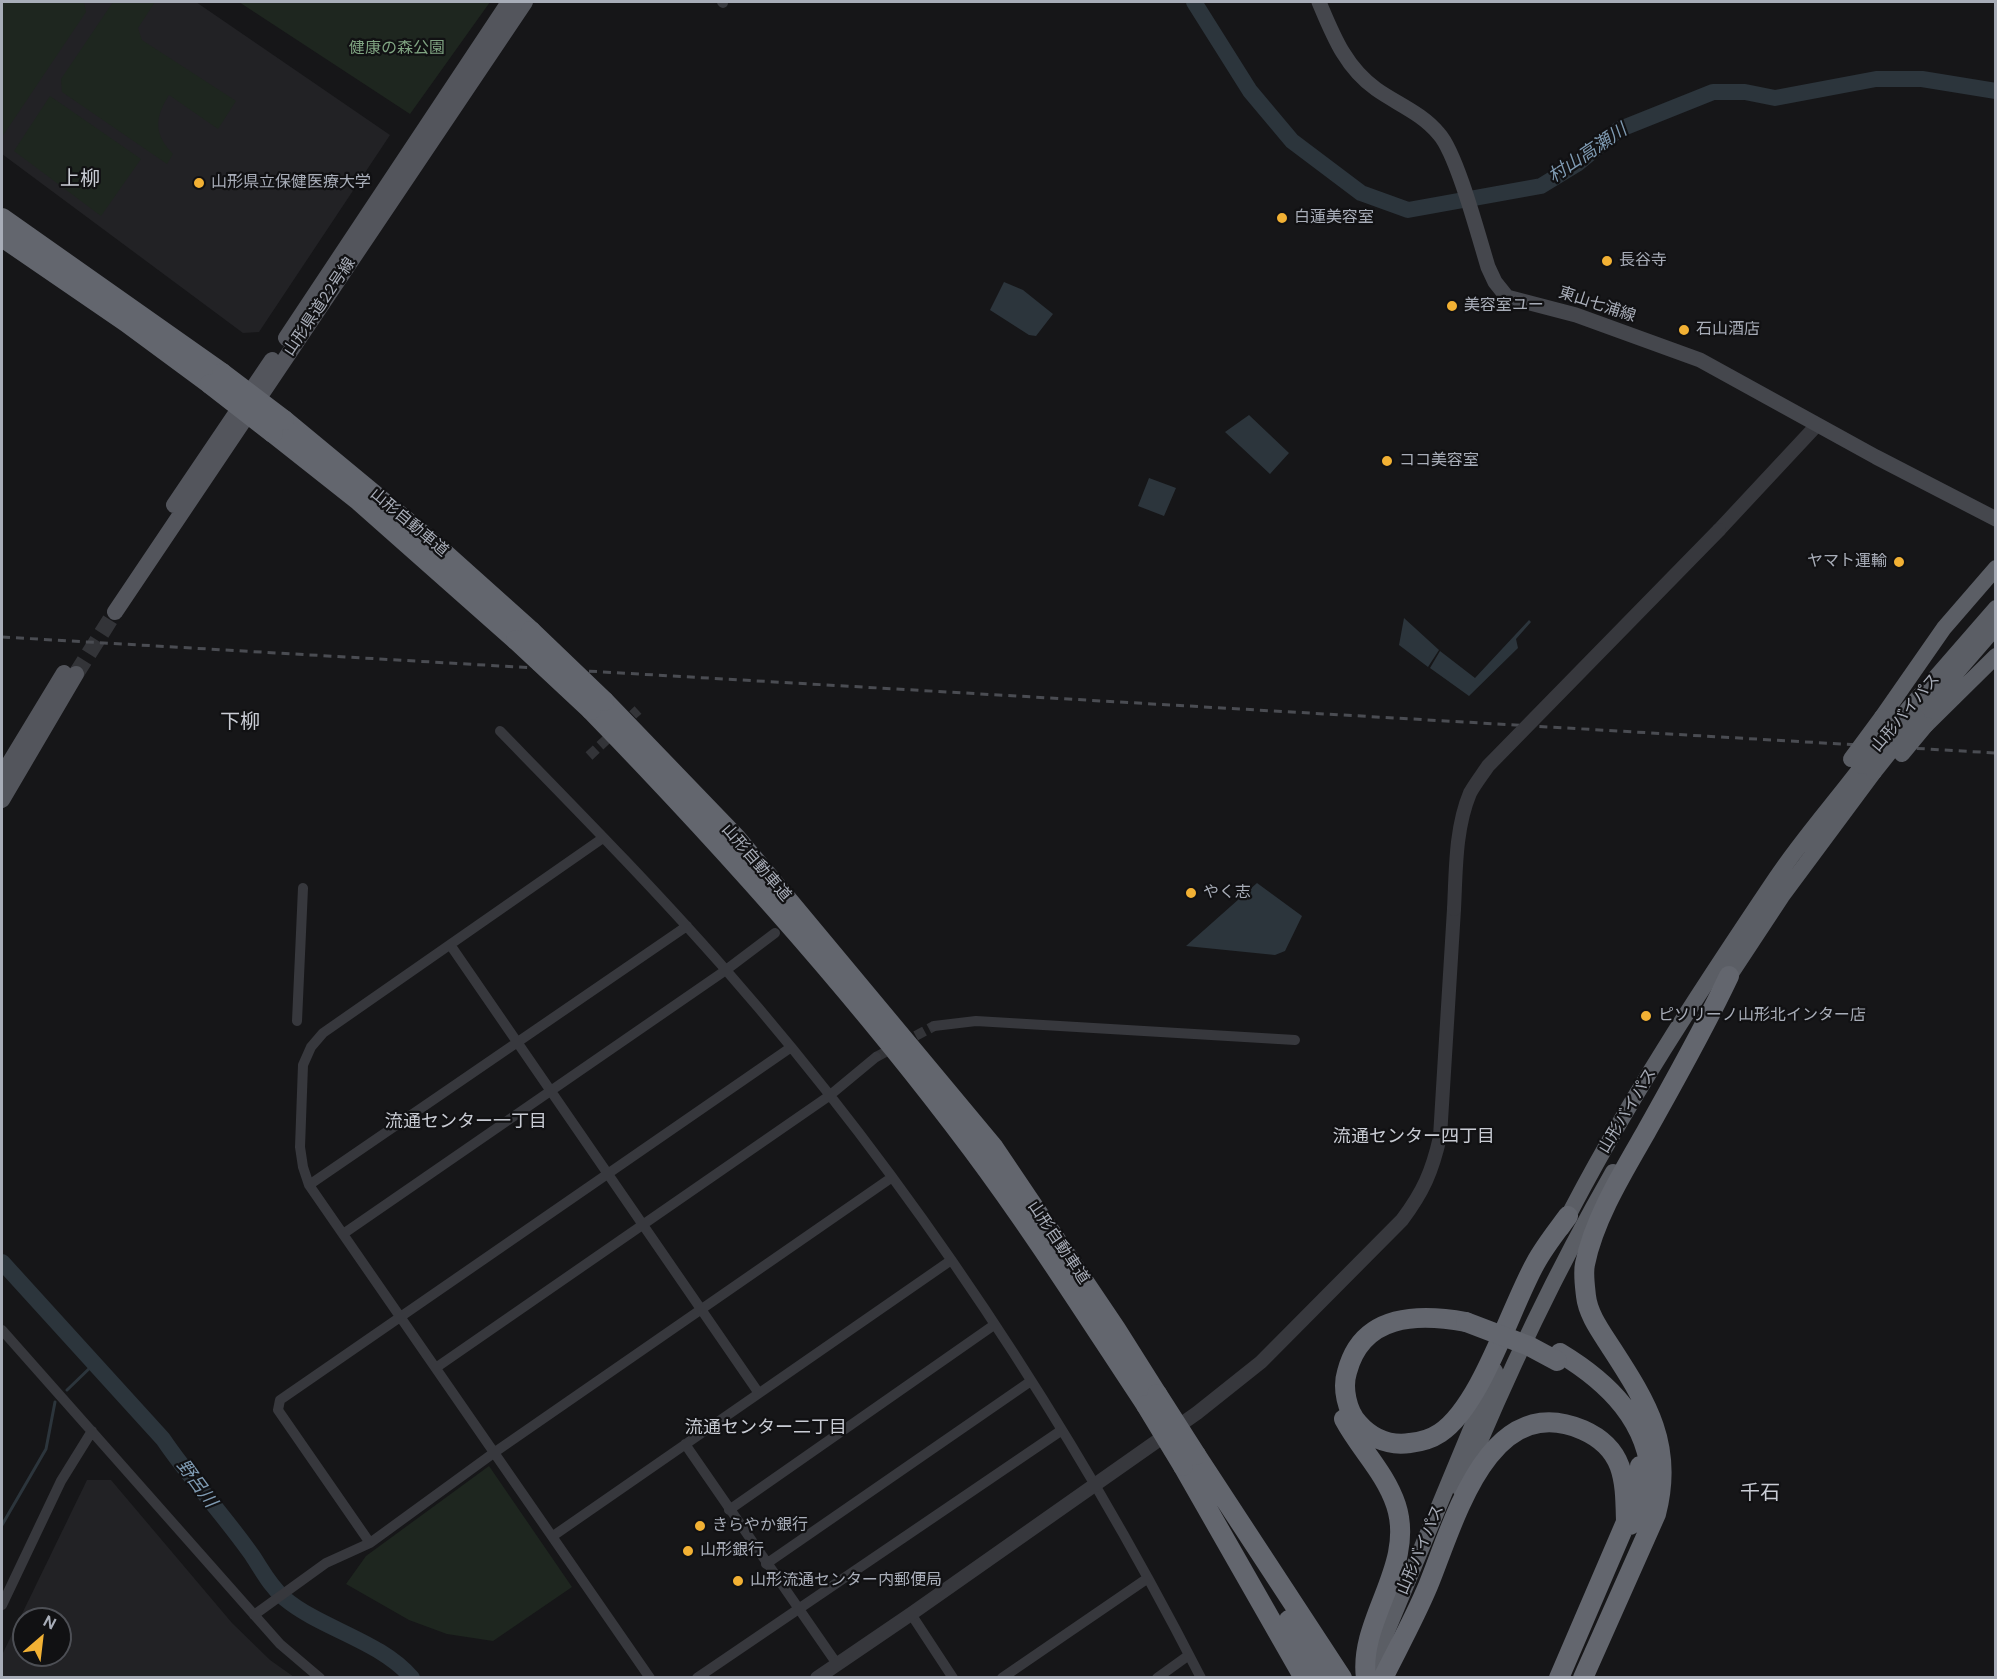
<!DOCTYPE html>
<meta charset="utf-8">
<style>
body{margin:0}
#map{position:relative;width:1997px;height:1679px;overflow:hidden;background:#161618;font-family:"DM Sans",sans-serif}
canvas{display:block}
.frame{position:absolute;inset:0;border:3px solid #a8adb8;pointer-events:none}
.north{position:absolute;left:12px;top:1607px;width:60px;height:60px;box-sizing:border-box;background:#111113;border:2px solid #4d4f55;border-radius:50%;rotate:28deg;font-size:16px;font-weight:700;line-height:24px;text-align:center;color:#a8adb8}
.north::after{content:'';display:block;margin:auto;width:21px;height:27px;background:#f2b134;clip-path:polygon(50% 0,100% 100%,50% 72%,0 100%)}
</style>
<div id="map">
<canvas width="1997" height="1679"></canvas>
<div class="frame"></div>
<div class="north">N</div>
</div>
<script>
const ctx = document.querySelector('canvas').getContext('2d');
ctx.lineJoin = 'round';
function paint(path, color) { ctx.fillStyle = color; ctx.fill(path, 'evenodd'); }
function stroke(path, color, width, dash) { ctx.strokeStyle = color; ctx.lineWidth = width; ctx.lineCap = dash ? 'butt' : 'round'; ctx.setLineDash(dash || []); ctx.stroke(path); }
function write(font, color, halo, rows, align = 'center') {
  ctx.font = font + ' "DM Sans","Noto Sans JP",sans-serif'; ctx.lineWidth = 4.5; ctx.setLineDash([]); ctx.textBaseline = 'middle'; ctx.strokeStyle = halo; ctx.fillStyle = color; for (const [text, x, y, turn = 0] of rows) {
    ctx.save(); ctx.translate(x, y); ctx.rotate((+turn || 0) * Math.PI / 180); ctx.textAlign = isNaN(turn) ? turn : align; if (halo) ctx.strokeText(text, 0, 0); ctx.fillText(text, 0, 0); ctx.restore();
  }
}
const built = new Path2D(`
 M2,2H196L390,135L259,332L243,333L2,154Z
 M87,1480H111L232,1623L270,1660L294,1677H2V1655ZM24,1619H60V1655H24Z`);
const green = new Path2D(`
 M2,2H84L86,12L2,137Z
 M113,2H155L138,28L142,40L236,101L218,129L169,95C154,119 154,134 173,154L167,164L62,92L61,79Z
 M239,2H490L410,114Z
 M50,96L141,159L101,216L14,151Z
 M489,1466L572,1587L493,1641L447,1634L409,1620L346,1584L366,1556Z`);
const water = new Path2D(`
 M1004,282L1023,290L1053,314L1036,336L1029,335L990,310Z
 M1249,415L1289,453L1270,474L1225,432Z
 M1149,478L1176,488L1164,516L1138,506Z
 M1404,618L1439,650L1428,667L1399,645Z
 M1529,620L1531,622L1516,639L1518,648L1469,696L1430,668L1440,651L1475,678Z
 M1257,883L1302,916L1285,951L1275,955L1186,946Z`);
const stream = new Path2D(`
 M67,1390L95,1363
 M2,1525L46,1449L55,1402`);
const river = new Path2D(`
 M1194,2L1250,91L1292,141L1361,193L1408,210L1541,186L1577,164L1618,130L1713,92H1745L1775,98L1876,79H1922L1996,91
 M2,1262L163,1439C190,1479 224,1515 252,1555C262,1570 270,1586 284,1598C321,1629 381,1641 412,1678`);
const minorTunnel = new Path2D(`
 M589,756L638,710
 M876,1057L934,1026`);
const primaryTunnel = new Path2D(`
 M76,674L115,612`);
const minor = new Path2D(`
 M722,2L723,3
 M500,731C576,809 653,887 725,969C911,1181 1072,1426 1201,1678
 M603,838L323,1033L311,1047L303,1065L300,1147L303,1167L309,1185L650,1678
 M451,946L758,1392
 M297,1021L303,888
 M934,1026L976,1021L1295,1040
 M309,1185L687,926
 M343,1234L726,970L775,933
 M2,1330L280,1644L320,1678
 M437,1367L829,1096L876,1057
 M685,1444L837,1664
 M729,1510L994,1325
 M553,1536L950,1261
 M370,1543L278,1410L280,1400L790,1048
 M766,1564L1031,1381
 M2,1605L61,1481L92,1431
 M911,1614L953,1678
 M254,1615L326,1563L370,1543L495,1452L891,1178
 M697,1678L1062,1430
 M1002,1678L1148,1578
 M1157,1678L1189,1655`);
const tertiary = new Path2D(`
 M1719,530L1817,425
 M817,1678L911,1614L1197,1413L1261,1362L1402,1220C1423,1192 1432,1172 1440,1137L1454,909`);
const secondary = new Path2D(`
 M1319,2C1333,35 1345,67 1376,89C1397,104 1422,113 1439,134C1457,154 1479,238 1488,267L1495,282L1507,297L1576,315L1700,360L1876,457L1996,519`);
const primary = new Path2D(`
 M286,338L509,2
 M174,505L272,360
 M115,612L525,2
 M2,775L64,673
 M2,800L76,674`);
const trunk = new Path2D(`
 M1902,716L1996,608
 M1882,717L1944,628L1996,568
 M1917,718L1996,627
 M1926,725L1996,656
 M1722,987L1782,896L1874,772
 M1562,1228C1624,1106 1700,991 1776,878C1802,839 1834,803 1862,766
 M1460,1489C1504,1381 1555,1273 1613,1172
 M1368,1677L1495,1371`);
const motorway = new Path2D(`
 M2,218L222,373
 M2,237L126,322L210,384
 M284,420L435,545L531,631
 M273,433L359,501L516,640
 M604,701L736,838L994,1148L1116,1329L1157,1394
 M591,710C726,849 856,994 972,1149C1034,1232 1089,1319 1146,1405
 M1466,1322C1417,1313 1362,1314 1347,1372C1342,1388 1347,1411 1358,1423C1372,1439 1389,1446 1410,1443C1420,1442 1431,1439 1440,1433C1481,1406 1510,1309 1535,1264C1544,1247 1557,1231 1568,1216
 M1560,1353C1608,1382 1650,1422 1651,1482
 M1344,1419C1360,1449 1385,1472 1396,1505C1416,1566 1358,1620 1366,1678
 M1196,1455L1342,1678
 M1183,1466L1304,1678
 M1630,1525C1640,1506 1643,1487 1640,1466
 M1289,1620L1323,1678
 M1384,1676C1399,1646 1415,1617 1428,1586C1454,1523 1488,1389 1583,1430C1626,1449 1625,1482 1626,1522L1559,1678
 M1583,1678L1656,1514C1674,1446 1647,1403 1612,1349C1602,1333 1588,1315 1586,1296C1585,1287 1583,1273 1585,1264C1594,1219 1623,1172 1646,1132C1675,1080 1704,1029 1729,976`);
const rail = new Path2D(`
 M2,637L1996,753`);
const tertiaryBridge = new Path2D(`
 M1454,909C1456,871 1455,829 1470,793C1475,784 1482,775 1488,766L1719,530`);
const trunkBridge = new Path2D(`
 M1902,754L1926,725
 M1851,759L1882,717
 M1862,766L1902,716
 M1874,772L1917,718`);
const motorwayBridge = new Path2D(`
 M222,373L284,420
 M210,384L273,433
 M531,631L604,701
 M516,640L591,710
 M1466,1322L1529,1346L1557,1361
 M1157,1394L1196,1455
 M1146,1405L1183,1466`);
const markers = [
 [199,183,6,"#f2b134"],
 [1282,218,6,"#f2b134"],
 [1607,261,6,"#f2b134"],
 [1452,306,6,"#f2b134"],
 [1684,330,6,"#f2b134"],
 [1387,461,6,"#f2b134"],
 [1899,562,6,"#f2b134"],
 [1191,893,6,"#f2b134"],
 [1646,1016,6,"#f2b134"],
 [700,1526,6,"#f2b134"],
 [688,1551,6,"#f2b134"],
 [738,1581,6,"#f2b134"]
];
const parkNames = [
 ["健康の森公園",397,49]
];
const poiNames = [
 ["山形県立保健医療大学",211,183],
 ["白蓮美容室",1294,218],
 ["長谷寺",1619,261],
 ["美容室ユー",1464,306],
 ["石山酒店",1696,330],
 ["ココ美容室",1399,461],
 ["ヤマト運輸",1887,562,"right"],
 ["やく志",1203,893],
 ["ピソリーノ山形北インター店",1658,1016],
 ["きらやか銀行",712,1526],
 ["山形銀行",700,1551],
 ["山形流通センター内郵便局",750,1581]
];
const streetNames = [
 ["東山七浦線",1597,305,18],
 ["山形県道22号線",320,307,-56],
 ["山形自動車道",409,523,40],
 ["山形バイパス",1906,713,-50],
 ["山形自動車道",756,863,49],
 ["山形バイパス",1628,1111,-59],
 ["山形自動車道",1058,1243,56],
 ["山形バイパス",1421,1550,-67]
];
const waterNames = [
 ["村山高瀬川",1588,154,-34],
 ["野呂川",196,1484,54]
];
const neighbourhoodNames = [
 ["流通センター一丁目",466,1122],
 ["流通センター四丁目",1414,1137],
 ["流通センター二丁目",766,1428]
];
const quarterNames = [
 ["上柳",80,180],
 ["下柳",240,723],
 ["千石",1760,1494]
];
paint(built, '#222225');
paint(green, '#1e261f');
paint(water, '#2c353c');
stroke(stream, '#2c353c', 3);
stroke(river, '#2c353c', 16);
stroke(minorTunnel, '#333438', 10, [10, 5]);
stroke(primaryTunnel, '#333438', 16, [16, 8]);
stroke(minor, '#37383d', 10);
stroke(tertiary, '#37383d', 14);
stroke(secondary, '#45474d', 15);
stroke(primary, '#53555c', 16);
stroke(trunk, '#5b5e65', 16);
stroke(motorway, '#63666e', 20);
stroke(rail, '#4a4c52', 3, [8, 6]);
stroke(tertiaryBridge, '#37383d', 14);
stroke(trunkBridge, '#5b5e65', 16);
stroke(motorwayBridge, '#63666e', 20);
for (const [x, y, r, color] of markers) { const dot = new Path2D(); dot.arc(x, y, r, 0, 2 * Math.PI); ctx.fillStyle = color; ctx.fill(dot); stroke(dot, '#111113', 2); }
write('16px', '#7fa381', '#111113', parkNames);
write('16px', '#a8adb8', '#111113', poiNames, 'left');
write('16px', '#a8adb8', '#111113', streetNames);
write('italic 18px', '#7f9bb3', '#111113', waterNames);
write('18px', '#c9ccd4', '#111113', neighbourhoodNames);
write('20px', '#c9ccd4', '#111113', quarterNames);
</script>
